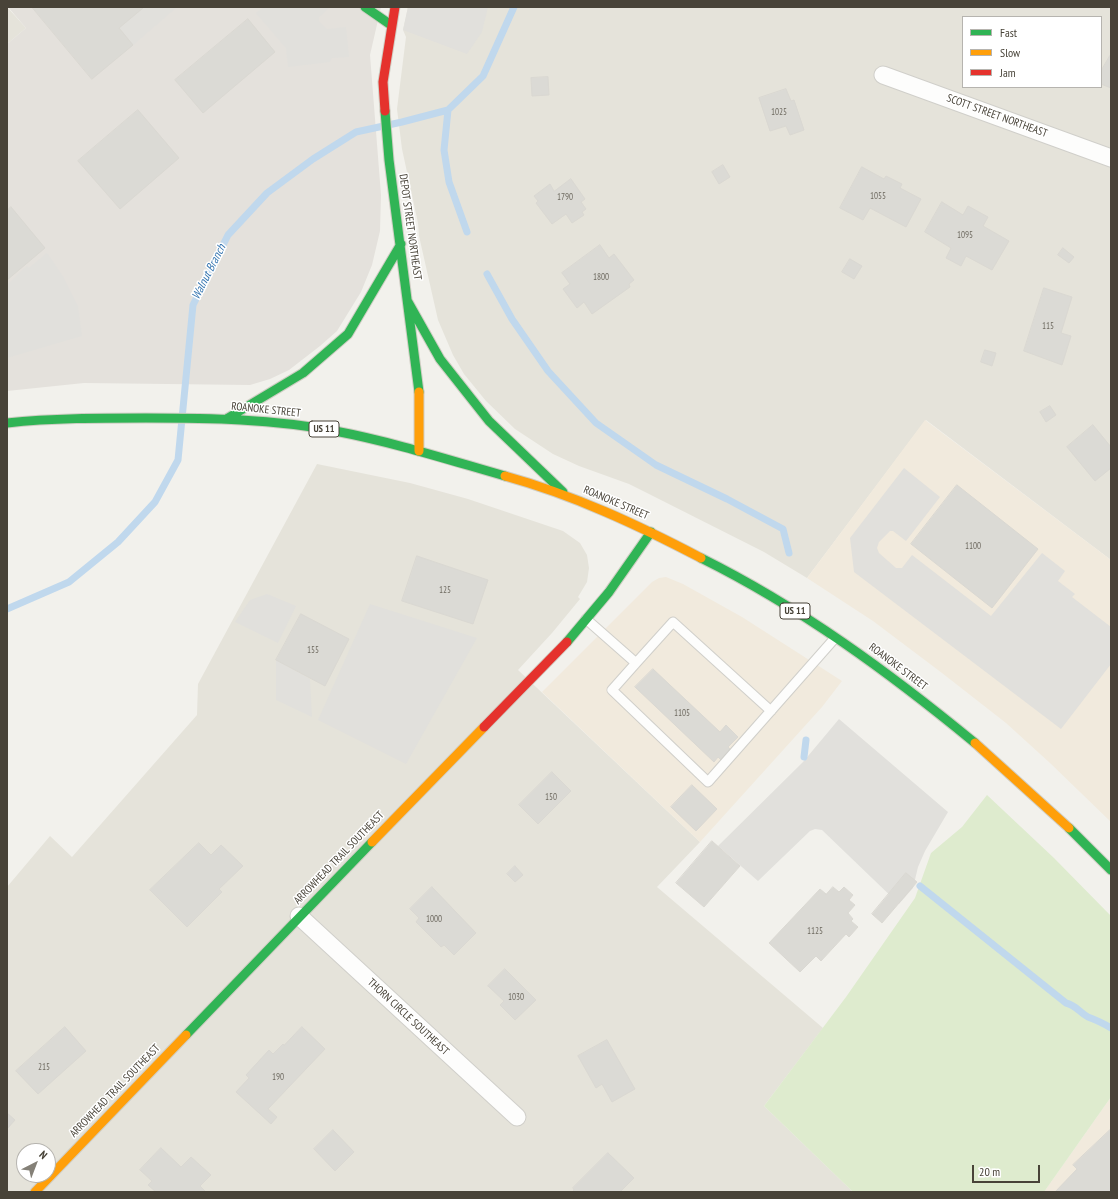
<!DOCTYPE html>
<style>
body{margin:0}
#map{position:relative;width:1118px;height:1199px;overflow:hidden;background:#f2f1ec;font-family:"PT Sans Narrow",sans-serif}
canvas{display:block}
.frame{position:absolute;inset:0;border:8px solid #484338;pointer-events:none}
.legend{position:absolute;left:962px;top:16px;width:140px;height:72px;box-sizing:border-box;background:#fff;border:1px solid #b6b4af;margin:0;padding:5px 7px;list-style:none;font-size:12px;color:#484338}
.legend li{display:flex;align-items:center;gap:8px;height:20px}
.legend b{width:20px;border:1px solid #b6b4af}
.north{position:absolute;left:16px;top:1143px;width:40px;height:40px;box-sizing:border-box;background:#fff;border:1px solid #b6b4af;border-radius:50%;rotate:42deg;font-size:11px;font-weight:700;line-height:16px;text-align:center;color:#484338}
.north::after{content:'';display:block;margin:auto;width:14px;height:18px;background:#848077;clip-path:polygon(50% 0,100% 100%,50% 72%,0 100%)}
.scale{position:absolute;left:972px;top:1165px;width:68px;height:18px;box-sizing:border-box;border:2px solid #484338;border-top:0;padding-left:5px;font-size:12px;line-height:14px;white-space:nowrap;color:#484338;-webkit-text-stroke:3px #fff;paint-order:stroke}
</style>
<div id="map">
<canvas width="1118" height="1199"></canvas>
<div class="frame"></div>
<ul class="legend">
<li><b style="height:5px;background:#30b455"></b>Fast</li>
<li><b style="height:5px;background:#ff9f0a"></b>Slow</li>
<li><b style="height:5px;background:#e5322d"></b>Jam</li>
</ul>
<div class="north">N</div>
<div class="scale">20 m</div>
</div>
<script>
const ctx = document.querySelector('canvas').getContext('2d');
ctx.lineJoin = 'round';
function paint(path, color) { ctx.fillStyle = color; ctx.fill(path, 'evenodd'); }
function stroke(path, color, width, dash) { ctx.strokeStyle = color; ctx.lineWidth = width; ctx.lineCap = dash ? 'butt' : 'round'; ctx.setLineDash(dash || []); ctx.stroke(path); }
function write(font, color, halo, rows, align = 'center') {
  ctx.font = font + ' "PT Sans Narrow",sans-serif'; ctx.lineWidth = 3; ctx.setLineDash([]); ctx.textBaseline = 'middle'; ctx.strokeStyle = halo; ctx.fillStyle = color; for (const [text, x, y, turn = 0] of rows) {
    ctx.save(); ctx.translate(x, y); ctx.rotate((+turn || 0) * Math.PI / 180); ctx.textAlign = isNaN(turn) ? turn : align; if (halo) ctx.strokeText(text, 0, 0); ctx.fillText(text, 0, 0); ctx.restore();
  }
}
const residential = new Path2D(`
 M7,7L26,28L7,44Z
 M408,7H1111V560L926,420L807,578L764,552L651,495L629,484L579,466L553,454L515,429L486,401L464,374L453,355L438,320L419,236L418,223L402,149L397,109L406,37L403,30ZM963,17H1101V87H963Z
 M317,464L410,483L468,499L563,531L580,543L587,555L589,568L587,582L578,597L580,599L552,633L518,670L700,842L657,887L823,1028L764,1106L853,1192H7V887L50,836L72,857L197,715L198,684ZM24,1151H48V1175H24Z`);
const commercial = new Path2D(`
 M925,420L1111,560V822L1050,763L1006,723L942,673L873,621L807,578Z
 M666,577L683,584L742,617L842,681L822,707L700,842L542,692L652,582L659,578Z
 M1111,1097V1192H1044Z`);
const industrial = new Path2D(`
 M8,7H381L370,55L381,195L380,231L372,265L361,292L337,331L320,346L289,370L270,379L250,385L84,383L7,391V44L26,28Z`);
const green = new Path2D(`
 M987,795L1054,858L1111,916V1097L1044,1192H853L764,1106L846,997L915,898L931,853L962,827Z`);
const parking = new Path2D(`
 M142,7H177L133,45L119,28Z
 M264,7H328L329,8L319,17V21L327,29L346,27L349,57L332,58L330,62L288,67L286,48L256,13Z
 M408,7H488L482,32L467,54L403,30Z
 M47,253L64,278L78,306L82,336L7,358V285L27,266L29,268Z
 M904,468L940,497L906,541L893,531H890L879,542L877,548L879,553L896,568H902L912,555L991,616L1042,553L1065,571L1058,581L1075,594L1072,597L1111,627V664L1061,729L854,572L850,538Z
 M267,594L296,606L278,643L235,622L250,600Z
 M370,604L477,638L406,764L318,720Z
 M276,660L310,679L312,717L276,700Z
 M839,719L948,812L925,851L918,867L913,888L899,904L822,830L815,829L810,831L758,881L718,846L803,762Z`);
const stream = new Path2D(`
 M448,110L444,150L449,182L467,232
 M487,274L512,319L548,371L596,423L656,465L727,499L783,529L789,553
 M7,609L69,582L118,542L155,502L178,460L193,305L228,235L267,193L313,159L356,132L402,122L448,110L483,76L514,7
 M804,757L806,740
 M920,886L1066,1003C1077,1006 1079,1012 1088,1017C1096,1020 1103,1023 1111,1028`);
const building = new Path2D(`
 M32,7H142L143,8L119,28L133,45L92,79Z
 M248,19L275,52L203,113L175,80Z
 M1110,56L1111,57V88L1101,84V71Z
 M548,77L549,95L532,96L531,78Z
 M786,89L791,101L794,100L804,130L790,135L786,126L770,131L759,98Z
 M138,110L179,158L120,209L78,161Z
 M723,165L730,177L719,184L712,172Z
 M862,167L884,179L886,176L902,184L900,188L921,199L906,227L870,208L863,220L840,208Z
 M571,179L585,199L581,202L586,209L582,212L584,215L572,223L566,214L552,224L536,203L538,201L534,196L550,184L554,191Z
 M942,202L963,215L968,206L988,217L983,226L1009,241L992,270L966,256L961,266L946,258L951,248L925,232Z
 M11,207L45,248L7,280V211Z
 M600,245L609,258L614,254L634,280L629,284L630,287L592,314L584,302L577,308L563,289L570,284L562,273Z
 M1063,248L1074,257L1069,263L1058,255Z
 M850,259L862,266L854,279L842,272Z
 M1044,288L1072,297L1061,333L1071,336L1062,365L1024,351Z
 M985,350L996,353L992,366L981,362Z
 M1050,406L1056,415L1046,422L1040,412Z
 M1093,425L1111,447V468L1095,481L1067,447Z
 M957,485L1038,549L992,608L911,544Z
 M417,556L488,580L473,624L402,601Z
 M301,614L349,639L325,686L276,660Z
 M653,669L720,732L726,725L738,737L728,747L733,752L723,762L718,757L714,762L635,687Z
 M552,772L571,791L538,824L519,805Z
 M692,785L717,809L696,831L671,807Z
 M712,841L740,866L704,907L676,883Z
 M199,843L211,855L221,845L243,866L219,889L222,892L187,927L150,890Z
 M515,866L523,875L515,882L507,874Z
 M906,873L917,882L882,923L872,914Z
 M432,887L476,933L454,955L444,945L441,947L416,922L419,918L410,909Z
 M833,887L839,892L844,887L853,895L849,900L855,905L848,913L853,919L851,921L858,927L849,937L846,934L821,961L816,956L800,972L769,943L820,889L826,894Z
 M505,969L536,1000L515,1020L500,1005L504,1001L488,986Z
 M65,1027L86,1051L38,1094L16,1071Z
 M302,1027L325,1049L268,1109L277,1117L271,1124L236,1092L249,1078L246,1075L269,1050L273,1054L283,1044L284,1045Z
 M607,1040L635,1089L612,1102L602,1084L596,1088L578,1056Z
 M7,1113L15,1120L7,1129Z
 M1111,1129V1192H1055L1077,1169L1073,1165Z
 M333,1130L354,1152L335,1171L314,1149Z
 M161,1148L181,1167L191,1157L211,1175L200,1186L206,1192H156L148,1185L152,1181L140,1170Z
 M608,1153L634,1178L620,1192H572L574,1190L573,1188Z`);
const lane = new Path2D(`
 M586,619L636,663L612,690L708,782L835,638
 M636,663L673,622L771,711`);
const street = new Path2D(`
 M883,75L1111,158
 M299,916L517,1117`);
const fast = new Path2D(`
 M365,7L391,25
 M385,111L389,160L419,392
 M408,302L440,359L489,421L563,492
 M228,418L303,373L348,334L401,244
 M7,423C53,418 99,418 146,418C209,418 273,419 335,431C393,442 449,460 505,476
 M701,558C800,607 890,673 975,743
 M567,642L609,592L651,532
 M1069,828L1111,870
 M186,1035L372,842`);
const slow = new Path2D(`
 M419,392V451
 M505,476C574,495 638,525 701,558
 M975,743L1069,828
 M372,842L484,727
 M35,1192L186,1035`);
const jam = new Path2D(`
 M385,111L383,82L395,7
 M484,727L567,642`);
const numberNames = [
 ["1025",779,112],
 ["1055",878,196],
 ["1790",565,197],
 ["1095",965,235],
 ["1800",601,277],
 ["115",1048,326],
 ["1100",973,546],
 ["125",445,590],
 ["155",313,650],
 ["1105",682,713],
 ["150",551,797],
 ["1000",434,919],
 ["1125",815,931],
 ["1030",516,997],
 ["215",44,1067],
 ["190",278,1077]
];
const shields = [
 [324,429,30],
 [795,611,30]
];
const shieldNames = [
 ["US 11",324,429],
 ["US 11",795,611]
];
const streetNames = [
 ["SCOTT STREET NORTHEAST",997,116,20],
 ["DEPOT STREET NORTHEAST",410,227,82],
 ["ROANOKE STREET",266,410,6],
 ["ROANOKE STREET",616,503,23],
 ["ROANOKE STREET",898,667,37],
 ["ARROWHEAD TRAIL SOUTHEAST",339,858,-46],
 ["THORN CIRCLE SOUTHEAST",408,1017,43],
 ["ARROWHEAD TRAIL SOUTHEAST",115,1091,-46]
];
const waterNames = [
 ["Walnut Branch",209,272,-63]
];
paint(residential, '#e5e3da');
paint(commercial, '#f1eadd');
paint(industrial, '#e4e1dc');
paint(green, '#deebce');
paint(parking, '#e1e0dc');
stroke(stream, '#c0d8ed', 7);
paint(building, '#dbdad5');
stroke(building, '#dad8d2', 1);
stroke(lane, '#d0cfca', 11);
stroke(street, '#d0cfca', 19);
stroke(fast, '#d0cec4', 11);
stroke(slow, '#d0cec4', 11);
stroke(jam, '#d0cec4', 11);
stroke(lane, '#fdfdfc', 9);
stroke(street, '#fdfdfc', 17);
stroke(fast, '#30b455', 9);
stroke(slow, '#ff9f0a', 9);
stroke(jam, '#e5322d', 9);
write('9px', '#6e6a60', null, numberNames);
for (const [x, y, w] of shields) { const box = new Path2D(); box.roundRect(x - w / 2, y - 8, w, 16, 3); ctx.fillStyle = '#fff'; ctx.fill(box); stroke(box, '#484338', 1); }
write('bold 10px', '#484338', null, shieldNames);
write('11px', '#484338', '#fff', streetNames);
write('italic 12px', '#3575b0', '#fff', waterNames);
</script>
